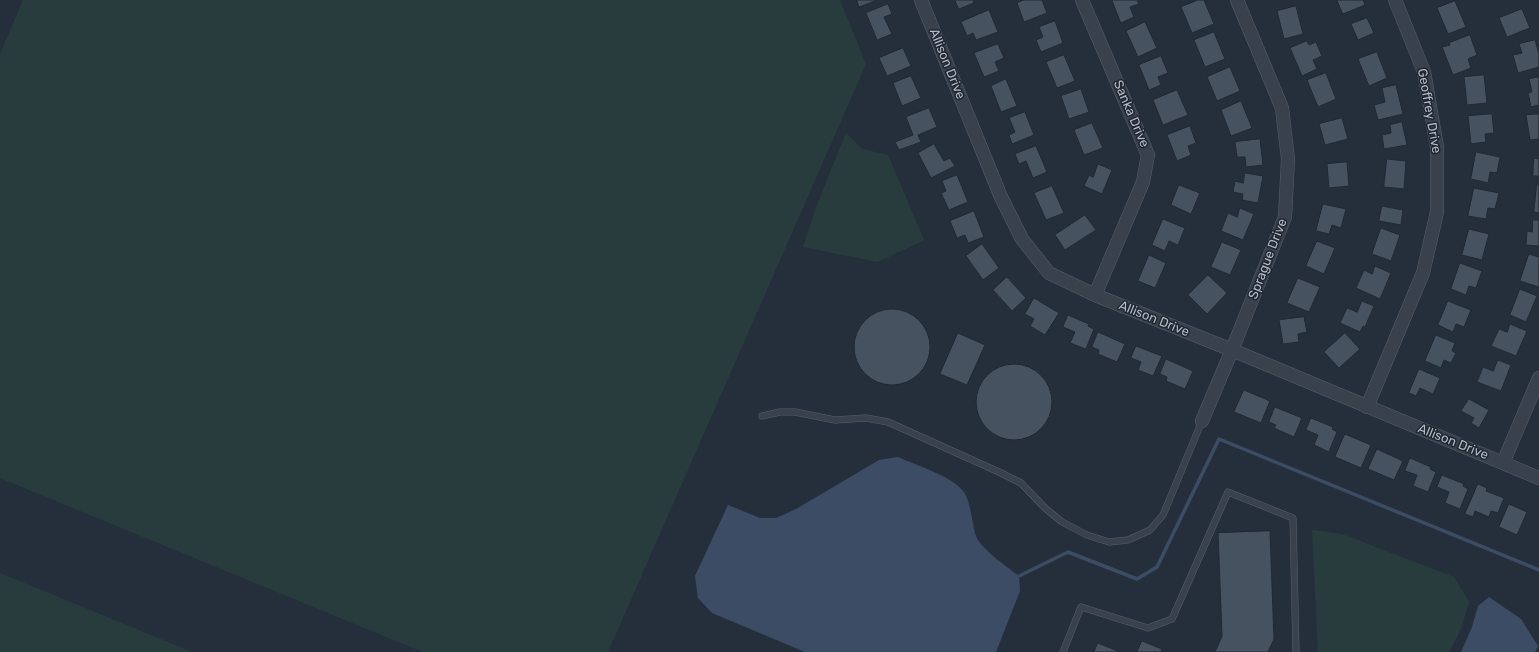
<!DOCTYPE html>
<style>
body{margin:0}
canvas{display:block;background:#252f3c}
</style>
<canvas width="1539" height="652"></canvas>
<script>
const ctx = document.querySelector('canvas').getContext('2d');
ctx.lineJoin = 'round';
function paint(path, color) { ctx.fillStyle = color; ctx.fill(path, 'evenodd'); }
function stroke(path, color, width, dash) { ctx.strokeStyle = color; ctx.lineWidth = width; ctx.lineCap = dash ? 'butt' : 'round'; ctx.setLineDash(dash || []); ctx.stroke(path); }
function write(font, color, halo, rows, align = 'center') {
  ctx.font = font + ' Rubik,sans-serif'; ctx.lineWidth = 3; ctx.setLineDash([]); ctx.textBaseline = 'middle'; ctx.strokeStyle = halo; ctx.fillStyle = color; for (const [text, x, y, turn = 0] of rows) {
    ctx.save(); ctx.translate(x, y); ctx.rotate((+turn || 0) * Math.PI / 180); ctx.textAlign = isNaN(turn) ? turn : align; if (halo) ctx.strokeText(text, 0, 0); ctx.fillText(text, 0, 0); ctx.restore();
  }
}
const green = new Path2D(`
 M23,0H840L866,64L608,652H423L0,478V54Z
 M846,133L862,149L888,155L924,240L878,262L803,247L817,205Z
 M1312,530L1342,534L1454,577L1469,602L1461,629L1449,652H1318Z
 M0,573L192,652H0Z`);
const water = new Path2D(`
 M898,457C915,465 952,476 963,491C971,501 972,524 976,536C981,549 1007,567 1019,576L1020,591L996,652H805L712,613L698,598L695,576L728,505L760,518H776L796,509L879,460Z
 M1489,597L1521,619L1538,646L1535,652H1461L1472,627L1478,606Z`);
const stream = new Path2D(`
 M1019,576L1068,552L1137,579L1157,567L1219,439L1539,570`);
const building = new Path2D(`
 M857,0H875V1L859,7Z
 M955,0H973L974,3L959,9Z
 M1024,0H1042L1047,13L1024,22L1017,3Z
 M1112,0H1137L1139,4L1130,7L1134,17L1121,23Z
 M1198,0H1204L1214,24L1192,33L1181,7Z
 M1337,0H1363L1365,5L1343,14Z
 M1455,1L1466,27L1448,34L1437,8Z
 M888,4L892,14L884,17L892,34L877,40L866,13Z
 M1296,6L1303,34L1284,39L1277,11Z
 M1522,9L1530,28L1507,37L1499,18Z
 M989,10L998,32L976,40L973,33L967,36L961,22Z
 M1367,18L1374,33L1358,40L1351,24Z
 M1055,21L1063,43L1041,52L1036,40L1043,37L1039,27Z
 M1145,22L1157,48L1138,57L1126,31Z
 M1214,32L1225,59L1205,67L1194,40Z
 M1470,35L1477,55L1468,59L1471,68L1453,75L1442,47L1450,45L1449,43Z
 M1535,40L1539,54V67L1518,73L1513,55L1522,53L1519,44Z
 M1307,41L1309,45L1316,42L1322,56L1313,60L1317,69L1302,76L1290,48Z
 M998,44L1004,58L995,62L999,71L984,77L974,53Z
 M903,48L911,66L887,76L879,58Z
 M1377,52L1387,78L1369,86L1358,59Z
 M1064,55L1075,81L1057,88L1046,62Z
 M1161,56L1168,73L1158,77L1161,85L1149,90L1139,65Z
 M1230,67L1240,91L1217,101L1207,77Z
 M1326,73L1336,99L1318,107L1307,80Z
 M1484,75L1487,103L1467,105L1464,77Z
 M911,76L921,98L902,106L893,83Z
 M1539,77V105L1531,107L1528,93L1532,92L1529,79Z
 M1006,79L1017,106L1001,112L991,86Z
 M1396,85L1403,114L1378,120L1374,105L1385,102L1382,88Z
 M1081,89L1089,112L1069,119L1061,96Z
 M1177,90L1188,115L1163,125L1153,100Z
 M1241,101L1252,128L1231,136L1221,110Z
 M929,108L937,127L918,135L921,142L899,150L895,142L913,135L906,117Z
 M1025,112L1034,135L1012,144L1009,135L1015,132L1009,118Z
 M1492,114L1494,133L1485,134L1486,142L1471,144L1468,116Z
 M1539,114V139L1530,140L1526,115Z
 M1342,118L1348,139L1325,145L1319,124Z
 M1402,122L1407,145L1384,149L1382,135L1391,133L1390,125Z
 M1092,123L1103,148L1084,155L1074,130Z
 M1190,126L1196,143L1188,146L1191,155L1177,161L1167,135Z
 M1260,139L1263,165L1246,167L1245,157H1237L1235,142Z
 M934,144L944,161L950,158L955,166L931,178L918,153Z
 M1036,146L1047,172L1033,178L1026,161L1019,164L1015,154Z
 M1476,152L1500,157L1497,173L1490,172L1488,183L1471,179Z
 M1534,158L1539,159V176H1533Z
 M1387,159L1406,161L1404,189L1384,187Z
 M1347,162L1349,186L1329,188L1327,164Z
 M1098,164L1112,170L1102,194L1084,186L1089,175L1093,177Z
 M1245,173L1263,176L1258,203L1242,200L1243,194L1233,192L1235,181L1243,183Z
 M957,175L968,202L949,210L941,193L946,191L942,181Z
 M1537,184L1539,185V213L1534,212Z
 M1179,185L1200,193L1191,214L1171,205Z
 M1052,186L1064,213L1046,220L1034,193Z
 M1474,188L1499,193L1495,209L1488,208L1486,219L1468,216Z
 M1323,204L1346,209L1341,228L1332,225L1329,234L1316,231Z
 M1382,206L1403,210L1401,225L1379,221Z
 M1240,208L1254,214L1243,240L1221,231L1228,213L1237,217Z
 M974,211L984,237L968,243L965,235L957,238L950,221Z
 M1085,215L1096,230L1065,250L1055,235Z
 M1163,219L1185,228L1178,245L1169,241L1165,251L1152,245Z
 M1533,220H1539V246L1526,245L1527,231L1532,232Z
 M1381,228L1400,235L1391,261L1372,254Z
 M1469,229L1489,234L1482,260L1462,255Z
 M1317,241L1335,248L1324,274L1306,266Z
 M1222,242L1241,250L1230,275L1211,267Z
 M982,244L999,268L983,280L966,256Z
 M1529,254L1539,257V287L1520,281Z
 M1149,255L1166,263L1155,288L1138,281Z
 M1460,263L1482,271L1476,288L1469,286L1466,295L1451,289Z
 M1375,266L1391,273L1380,299L1356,288L1364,270L1372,274Z
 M1208,275L1227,293L1207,314L1188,295Z
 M1007,277L1026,298L1012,311L993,290Z
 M1298,278L1320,287L1309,312L1287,303Z
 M1520,289L1537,296L1526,322L1510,315Z
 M1034,298L1059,313L1045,335L1030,326L1034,319L1025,314Z
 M1362,301L1374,306L1365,327L1363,326L1360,332L1340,323L1347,308L1357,312Z
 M1448,301L1471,310L1464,327L1456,324L1453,332L1438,325Z
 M854 347a38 38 0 1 1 76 0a38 38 0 1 1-76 0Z
 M1068,315L1089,324L1088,326L1094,329L1086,349L1070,343L1075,332L1063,327Z
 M1304,317L1307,332L1298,334L1299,342L1283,344L1279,320Z
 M1510,324L1527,331L1516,356L1491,346L1499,329L1507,332Z
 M1098,332L1125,344L1117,362L1098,354L1099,350L1092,347Z
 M958,333L985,345L967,385L940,374Z
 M1345,333L1360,349L1339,368L1324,352Z
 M1436,335L1455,343L1452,351L1456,353L1451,363L1444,360L1441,368L1425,361Z
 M1136,346L1162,356L1153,376L1138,370L1141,362L1131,358Z
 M1166,359L1193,371L1185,389L1166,381L1167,377L1160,374Z
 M1498,360L1511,365L1501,391L1477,382L1483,367L1493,371Z
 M976 402a38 38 0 1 1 76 0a38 38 0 1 1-76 0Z
 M1419,369L1440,378L1433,394L1420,388L1416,396L1409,393Z
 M1244,390L1270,401L1261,423L1234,412Z
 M1469,399L1489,410L1479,428L1471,423L1474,418L1461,411Z
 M1275,407L1302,418L1294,437L1274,428L1276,425L1269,422Z
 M1311,418L1333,427L1332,429L1337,432L1329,452L1314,445L1318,435L1306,430Z
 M1345,434L1371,445L1361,468L1335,457Z
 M1377,449L1403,461L1394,480L1368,469Z
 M1410,458L1431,467L1430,469L1436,472L1428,492L1413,486L1417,475L1405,471Z
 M1442,475L1464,484L1463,486L1468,489L1460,509L1445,503L1449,492L1437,487Z
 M1478,484L1487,488L1486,491L1504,498L1498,513L1491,511L1489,517L1475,511L1473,517L1465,514Z
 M1509,504L1527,512L1517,535L1499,527Z
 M1270,531L1274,639L1268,652H1215L1222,636L1218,533Z
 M1142,641L1162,649L1161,652H1137Z
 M1098,643L1120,652H1094Z`);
const lane = new Path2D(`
 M762,416L780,412H795L835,420L866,418L888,422L999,472L1021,483L1045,508L1062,522L1087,535L1109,542L1128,540L1150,530L1163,515L1202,421
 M1063,652L1081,607L1148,628L1172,619L1228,492L1293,518L1296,652`);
const street = new Path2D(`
 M921,0L1001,197L1022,239L1049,273L1095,295L1232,350L1539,478
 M1082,0L1148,155L1143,182L1095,295
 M1367,407L1423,273L1437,212V147L1424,72L1395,0
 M1202,421L1232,350L1285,217L1288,159L1282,108L1237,0
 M1503,463L1539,378`);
const streetNames = [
 ["Allison Drive",947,64,68],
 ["Geoffrey Drive",1429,111,80],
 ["Sanka Drive",1131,114,67],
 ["Sprague Drive",1268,259,-69],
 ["Allison Drive",1154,319,22],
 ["Allison Drive",1453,442,22]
];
paint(green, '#283c3e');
paint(water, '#3c4c64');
stroke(stream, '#3c4c64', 3.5);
paint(building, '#475260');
stroke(building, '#202833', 1);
stroke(lane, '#575f6a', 7);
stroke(street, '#575f6a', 14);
stroke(lane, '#39414c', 6);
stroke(street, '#39414c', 13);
write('13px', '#b5bcc7', '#1e2631', streetNames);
</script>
